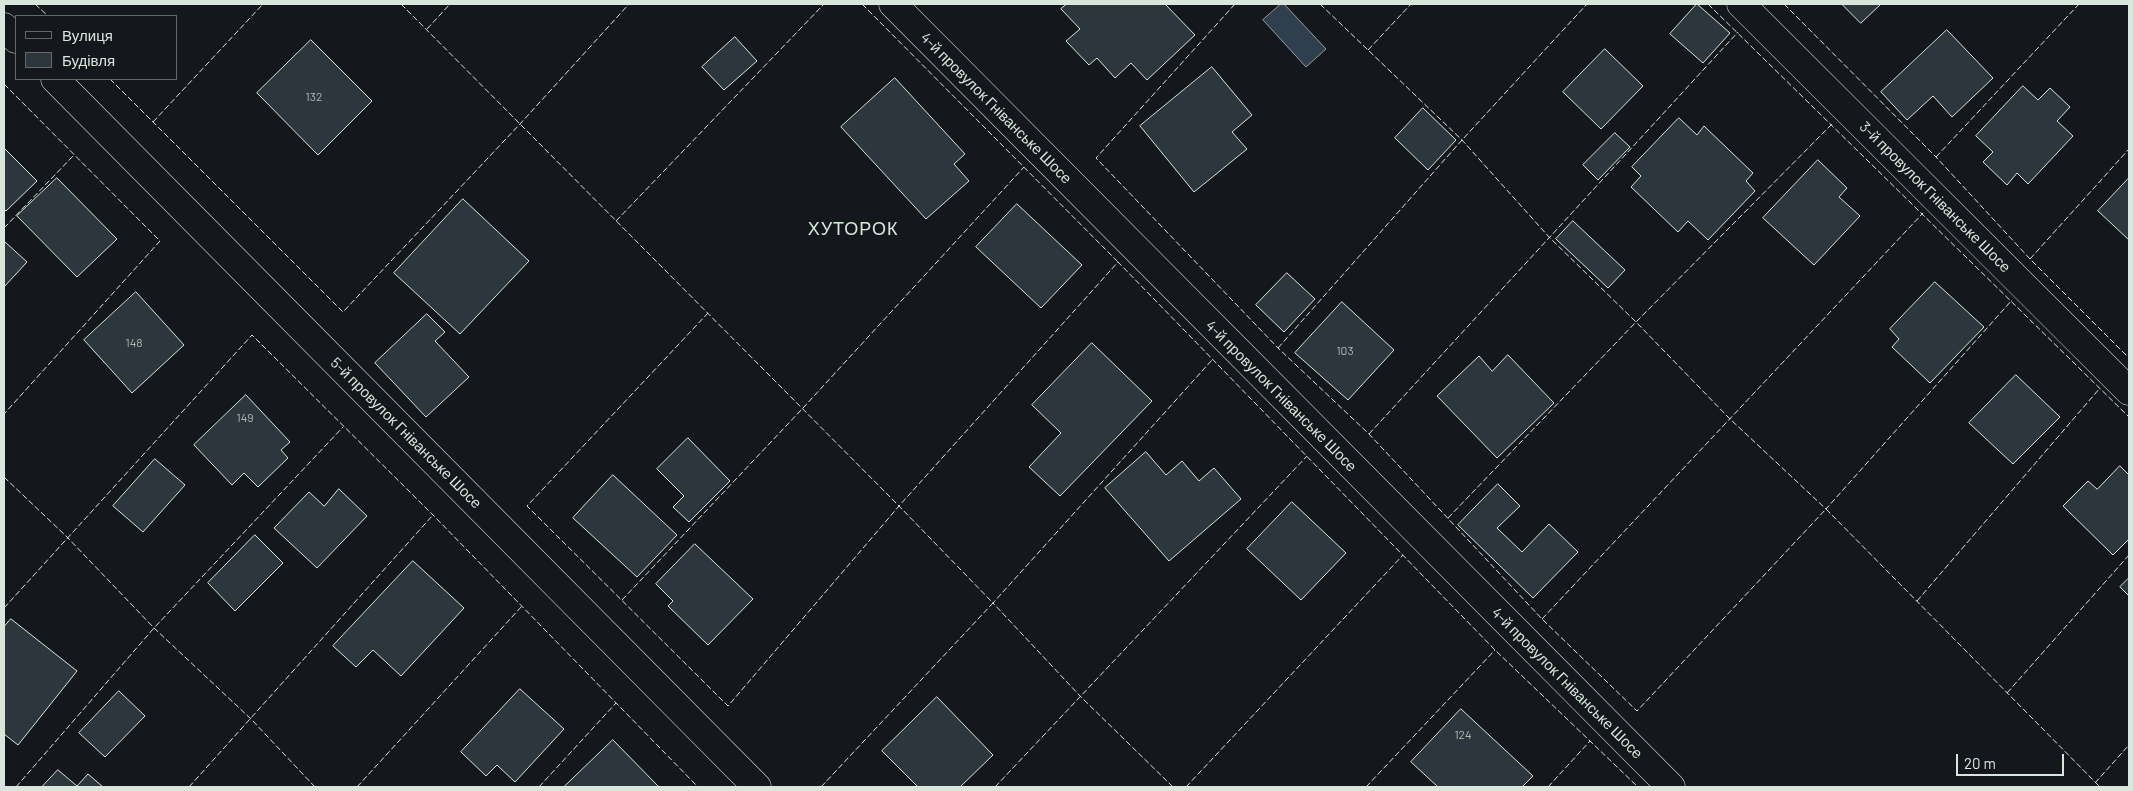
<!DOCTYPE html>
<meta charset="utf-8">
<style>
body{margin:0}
#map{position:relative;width:2133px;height:791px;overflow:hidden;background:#14181c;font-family:Barlow,sans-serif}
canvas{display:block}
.frame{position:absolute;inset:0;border:5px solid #d8e6dc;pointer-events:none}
.legend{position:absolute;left:15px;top:15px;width:162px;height:65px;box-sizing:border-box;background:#14181c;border:1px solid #626a69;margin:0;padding:6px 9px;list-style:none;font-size:15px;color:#d8e6dc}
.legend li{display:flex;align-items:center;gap:10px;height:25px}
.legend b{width:25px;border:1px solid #626a69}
.scale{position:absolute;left:1956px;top:754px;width:108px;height:22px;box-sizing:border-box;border:2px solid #d8e6dc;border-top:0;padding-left:6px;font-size:15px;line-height:18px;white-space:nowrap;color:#d8e6dc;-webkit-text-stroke:4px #14181c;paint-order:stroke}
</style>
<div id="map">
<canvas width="2133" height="791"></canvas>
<div class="frame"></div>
<ul class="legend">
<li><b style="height:6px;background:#14181c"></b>Вулиця</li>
<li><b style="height:14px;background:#2c363c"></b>Будівля</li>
</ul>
<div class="scale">20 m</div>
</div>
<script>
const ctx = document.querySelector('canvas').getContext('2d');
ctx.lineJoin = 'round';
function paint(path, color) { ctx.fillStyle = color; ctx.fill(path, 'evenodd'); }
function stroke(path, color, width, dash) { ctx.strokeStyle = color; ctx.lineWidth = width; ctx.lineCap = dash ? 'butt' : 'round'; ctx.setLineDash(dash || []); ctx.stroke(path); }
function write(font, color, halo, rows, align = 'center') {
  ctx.font = font + ' Barlow,sans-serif'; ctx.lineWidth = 4; ctx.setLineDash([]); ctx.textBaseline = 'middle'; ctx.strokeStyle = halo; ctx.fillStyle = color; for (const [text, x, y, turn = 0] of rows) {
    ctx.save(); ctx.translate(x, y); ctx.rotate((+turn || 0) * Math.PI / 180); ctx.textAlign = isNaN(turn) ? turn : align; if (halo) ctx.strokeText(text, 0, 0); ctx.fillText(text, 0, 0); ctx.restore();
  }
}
const water = new Path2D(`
 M1281,4H1284L1326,49L1306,67L1263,20Z`);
const building = new Path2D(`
 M1067,4H1165L1195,35L1147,80L1131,63L1115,78L1097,58L1089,65L1066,41L1080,29L1061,9Z
 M1697,4L1730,33L1703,63L1670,34Z
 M1842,4H1881L1861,23Z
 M1947,30L1993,78L1952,117L1933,96L1907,120L1881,92Z
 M735,37L757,61L724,90L702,67Z
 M311,40L372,101L318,155L257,93Z
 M1605,49L1643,86L1601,129L1563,92Z
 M1212,67L1252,115L1232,132L1247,149L1194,192L1140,126Z
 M895,78L965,154L954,164L969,181L926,219L841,127Z
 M2023,86L2038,100L2050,88L2070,107L2057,121L2073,136L2028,184L2017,173L2007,185L1983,162L1993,152L1976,136Z
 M1423,108L1456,140L1428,170L1395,138Z
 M1679,118L1697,135L1704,126L1753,173L1746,181L1755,191L1708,240L1688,221L1678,232L1631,187L1641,176L1632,167Z
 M1615,133L1630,147L1598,180L1583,165Z
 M4,148L37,181L6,211L4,209Z
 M1818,160L1847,188L1839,197L1860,216L1814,265L1763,218Z
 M57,178L117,239L77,277L17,216Z
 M2129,178V240L2098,211Z
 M463,199L529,261L460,334L394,273Z
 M1017,204L1082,265L1041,308L976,247Z
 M1573,221L1625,270L1608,288L1556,239Z
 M4,241L27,262L4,287Z
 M1287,273L1315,299L1284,332L1256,305Z
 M1935,282L1984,327L1930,383L1892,347L1899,339L1890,329Z
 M136,292L184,345L132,393L84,340Z
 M1342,302L1394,350L1348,400L1295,353Z
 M427,314L445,332L435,341L469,377L426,417L375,363Z
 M1092,343L1152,401L1060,496L1029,467L1061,433L1032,405Z
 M1508,355L1554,403L1497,458L1437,396L1479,356L1492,371Z
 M2016,375L2060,417L2013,464L1969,423Z
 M246,395L290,442L281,450L288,458L258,487L244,473L232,485L194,445Z
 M688,438L730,481L689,522L673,507L684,496L657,469Z
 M1146,452L1166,475L1182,461L1199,481L1214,468L1241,499L1169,561L1105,488Z
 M155,459L185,485L143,532L113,506Z
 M2120,466L2129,475V539L2113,555L2063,506L2088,481L2097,489Z
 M613,475L677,535L637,577L573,518Z
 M1498,484L1520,506L1497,528L1522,552L1549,524L1578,552L1533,598L1458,525Z
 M339,489L367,516L317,568L274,528L309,492L324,506Z
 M1292,502L1346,553L1301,600L1247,549Z
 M255,535L283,563L235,611L208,583Z
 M695,544L753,599L708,645L668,606L673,601L656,584Z
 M413,561L464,608L401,676L373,650L356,667L333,646Z
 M2129,578V596L2120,587Z
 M11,619L77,671L18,745L4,734V627Z
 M520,689L564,729L515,782L497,765L486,776L461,752Z
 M119,691L145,716L105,757L79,733Z
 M937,697L993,755L960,787H918L882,751Z
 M1461,709L1533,776L1522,787H1438L1411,762Z
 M613,740L659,787H564Z
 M58,770L77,786L88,774L103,787H42Z`);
const minor = new Path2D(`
 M893,4L1671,787
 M1741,4L2129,391
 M4,27L16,39
 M55,79L757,787`);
const fence = new Path2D(`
 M35,4L48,16
 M401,4L899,506L728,706L527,506L708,313
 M862,4L1118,262
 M1235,4L1096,158L1278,348L1369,434L1542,619L1637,711L1826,509L2100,787
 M1320,4L1462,140L1549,237L1636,322L1729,418L1826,509L2012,300
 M1708,4L2129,417
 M1784,4L1936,157L2030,259L2129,358
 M427,29L450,4
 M1368,50L1411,4
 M110,79L343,312L520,124L629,4
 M4,84L160,241L4,414
 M153,122L263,4
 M1936,157L2079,4
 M616,221L824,4
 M4,228L74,155
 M2030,259L2129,149
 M1278,348L1462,140L1587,4
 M1369,434L1738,32
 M4,477L67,537L154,628L251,719L315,787
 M1448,518L1636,322L1832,124
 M622,600L803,408L1024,167
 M1917,601L2100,388
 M4,608L252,335L433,515L698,787
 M1542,619L1923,213
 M2007,693L2129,555
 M2095,783L2129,745
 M16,787L154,628L343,427
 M189,787L433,515
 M357,787L522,606
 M539,787L616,703
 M821,787L993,603L899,506L1118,262L1495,650L1638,787
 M995,787L1307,456
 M1173,787L1081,697L993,603L1212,360
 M1186,787L1403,555
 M1366,787L1495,650
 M1548,787L1590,741`);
const numberNames = [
 ["132",314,97],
 ["148",134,343],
 ["103",1345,351],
 ["149",245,418],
 ["124",1463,735]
];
const streetNames = [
 ["4-й провулок Гніванське Шосе",996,108,45],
 ["3-й провулок Гніванське Шосе",1935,197,45],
 ["4-й провулок Гніванське Шосе",1281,396,45],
 ["5-й провулок Гніванське Шосе",406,433,45],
 ["4-й провулок Гніванське Шосе",1567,683,45]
];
const quarterNames = [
 ["ХУТОРОК",853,229]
];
paint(water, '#2f3f4d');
stroke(water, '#939e99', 1);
paint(building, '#2c363c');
stroke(building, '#d8e6dc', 1);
stroke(minor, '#d8e6dc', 29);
stroke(minor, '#14181c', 28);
stroke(fence, '#d8e6dc', 1, [6, 2.5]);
write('12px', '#adbab4', null, numberNames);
write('15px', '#d8e6dc', '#14181c', streetNames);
ctx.letterSpacing = '1px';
write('18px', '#d8e6dc', '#14181c', quarterNames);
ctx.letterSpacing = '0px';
</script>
